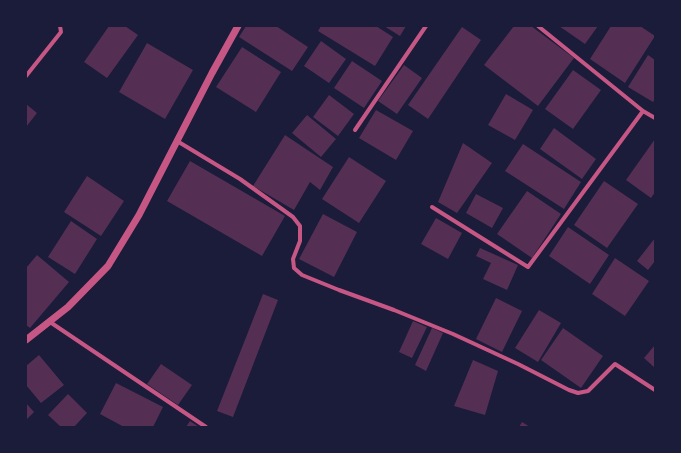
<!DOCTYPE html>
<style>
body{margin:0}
#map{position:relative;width:681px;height:453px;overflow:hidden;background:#1b1b3a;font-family:"Varela Round",sans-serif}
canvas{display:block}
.frame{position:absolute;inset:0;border:27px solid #1b1b3a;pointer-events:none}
</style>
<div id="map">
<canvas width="681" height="453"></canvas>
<div class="frame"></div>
</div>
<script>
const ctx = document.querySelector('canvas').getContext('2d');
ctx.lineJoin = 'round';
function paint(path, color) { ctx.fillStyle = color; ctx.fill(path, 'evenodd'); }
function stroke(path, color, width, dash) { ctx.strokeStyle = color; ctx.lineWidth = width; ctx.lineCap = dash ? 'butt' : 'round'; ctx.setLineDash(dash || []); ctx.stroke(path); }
const building = new Path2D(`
 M109,26H125L138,35L107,78L84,62Z
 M246,26H276L308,47L292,71L239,37Z
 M321,26H376L393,37L375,66L318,31Z
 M384,26H406L400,36Z
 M514,26H531L574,58L538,106L484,65Z
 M559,26H598L585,44Z
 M611,26H640L655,36L625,83L590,59Z
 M462,27L481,40L428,119L408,105Z
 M321,41L346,59L329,83L304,66Z
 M147,43L193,70L165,119L119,92Z
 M242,47L281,72L256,112L216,87Z
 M648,55L655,60V99L653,102L628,87Z
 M352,61L382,81L364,108L334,88Z
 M404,65L422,78L397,114L378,101Z
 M573,70L601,90L573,129L545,109Z
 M506,94L533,110L515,140L488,125Z
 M329,95L354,114L338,136L313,117Z
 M26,104L37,113L26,127Z
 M376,110L413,131L396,160L359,138Z
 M307,115L336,139L321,157L292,133Z
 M554,128L596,159L582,179L540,149Z
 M285,135L333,167L320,190L310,182L294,210L253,186Z
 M655,139V192L651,198L626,180Z
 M463,143L492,163L457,213L438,202Z
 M523,144L581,182L564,209L505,171Z
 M349,157L386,181L359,223L322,199Z
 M190,161L285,216L262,256L167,201Z
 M87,176L124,201L101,236L64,212Z
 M604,181L638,204L607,248L574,225Z
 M527,191L561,214L532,258L497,234Z
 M476,194L503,208L492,228L466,213Z
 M323,214L357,232L334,277L299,259Z
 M436,218L462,233L448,259L421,244Z
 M71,221L97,239L75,274L48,257Z
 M568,227L609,255L590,284L549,256Z
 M655,238V261L648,270L637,261Z
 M480,248L518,265L507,290L483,279L491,263L476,256Z
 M37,255L69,282L30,328L26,325V268Z
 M615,258L649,281L625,316L592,294Z
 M263,294L278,300L233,417L217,411Z
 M496,298L522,311L502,352L476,339Z
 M539,310L561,323L538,362L515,348Z
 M413,321L427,327L412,358L399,352Z
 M432,328L443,333L426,371L415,365Z
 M563,328L603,356L581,388L541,360Z
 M655,345V368L644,358Z
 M39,355L64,385L41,403L26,385V366Z
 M473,360L498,371L485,415L454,406Z
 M161,364L192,385L178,405L147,384Z
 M116,383L163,407L153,427H124L100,414Z
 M68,394L87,413L74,427H61L48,415Z
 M26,403L34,412L26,420Z
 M190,421L199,427H186Z
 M522,422L530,427H519Z`);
const minor = new Path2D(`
 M538,26L643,111
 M26,76L61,32L60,26
 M355,130L426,26
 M177,141L240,179L293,217L300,226V241L293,259L294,268L302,275L339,290L394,310L453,334L518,364L569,390L578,393L588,391L615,364L655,390
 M432,207L528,267L643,111L655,118
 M50,322L206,427`);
const tertiary = new Path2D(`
 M26,340L68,307L108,266L139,215L212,73L238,26`);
paint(building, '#542f53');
stroke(minor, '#c65784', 4);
stroke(tertiary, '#c65784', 7);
</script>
